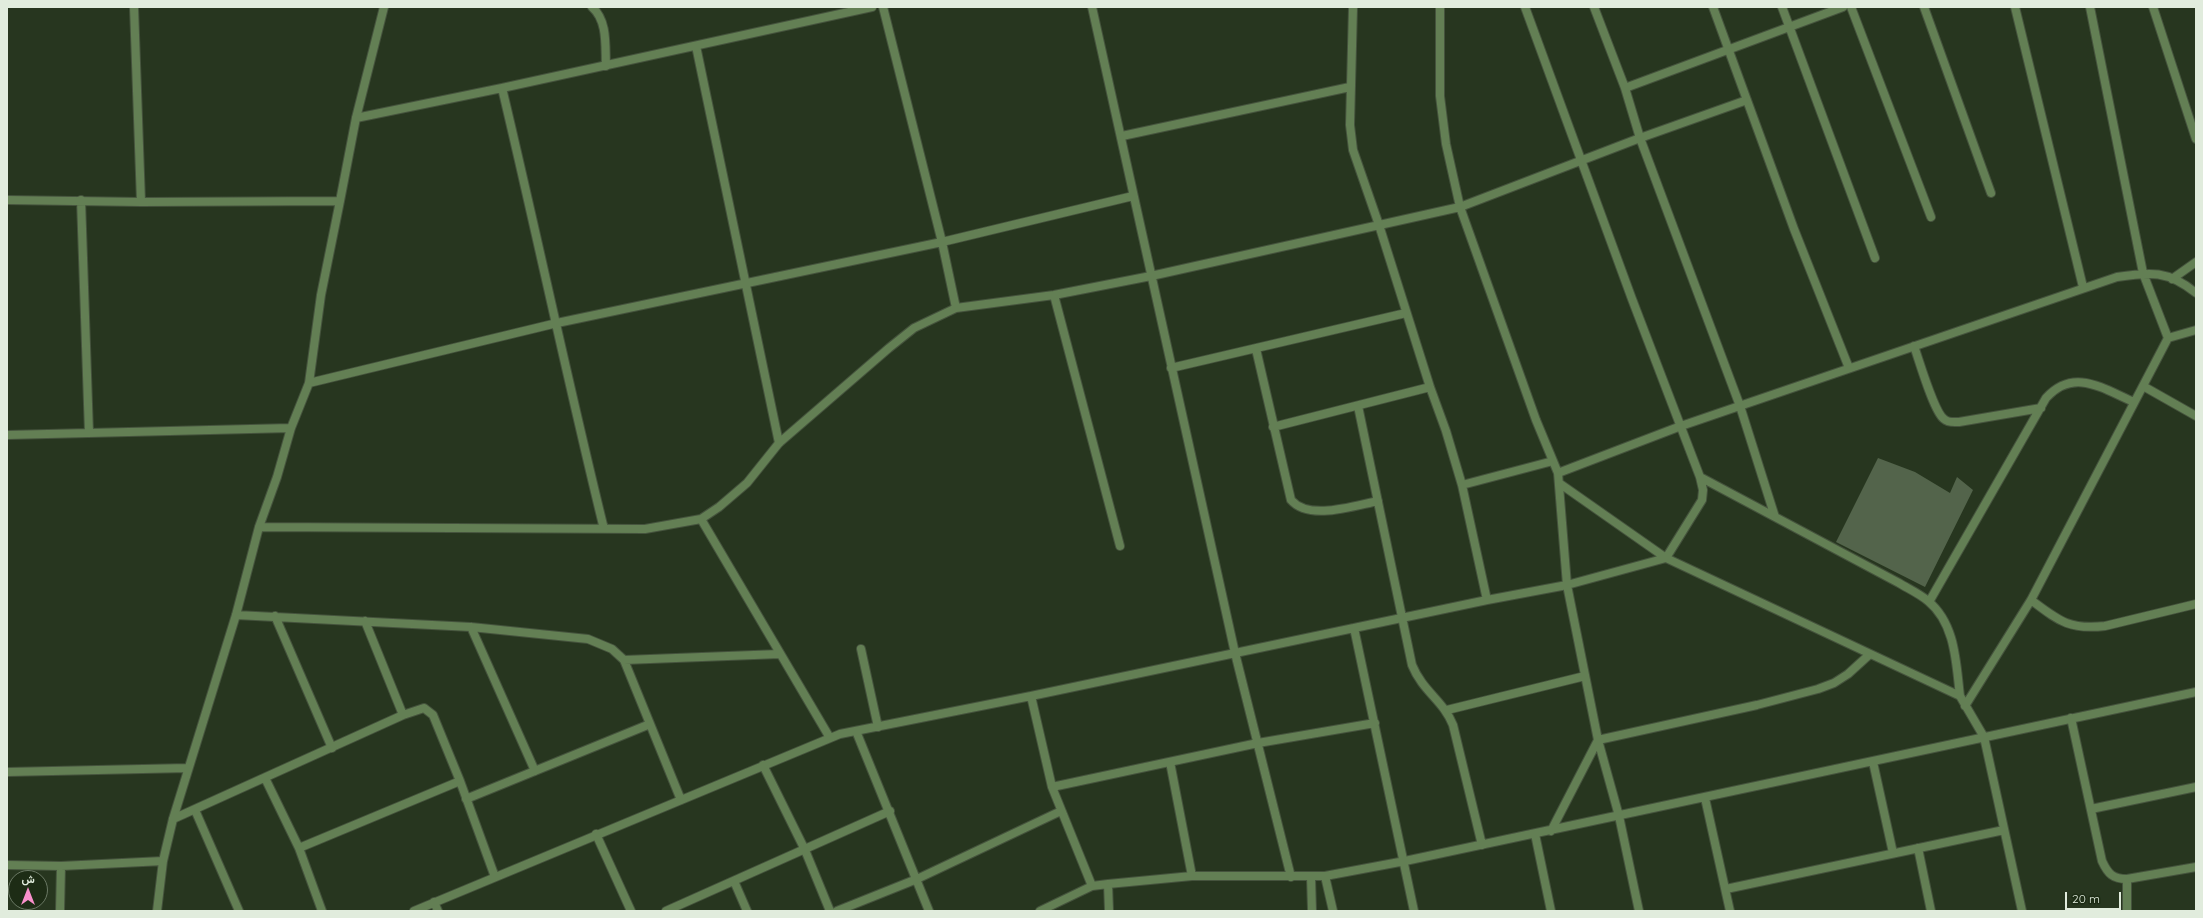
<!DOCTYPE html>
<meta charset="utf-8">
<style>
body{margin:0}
#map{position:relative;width:2203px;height:918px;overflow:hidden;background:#27361f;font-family:Quicksand,Vazirmatn,sans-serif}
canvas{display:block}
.frame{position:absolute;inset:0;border:8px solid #e1ecdd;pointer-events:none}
.north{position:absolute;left:8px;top:870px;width:40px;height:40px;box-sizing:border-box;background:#1d2c15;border:1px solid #6b7965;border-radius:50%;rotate:0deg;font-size:11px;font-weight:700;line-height:16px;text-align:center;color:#e1ecdd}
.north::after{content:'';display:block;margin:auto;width:14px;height:18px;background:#f890cb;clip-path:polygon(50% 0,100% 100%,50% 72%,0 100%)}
.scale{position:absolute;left:2065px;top:892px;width:56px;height:18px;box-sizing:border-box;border:2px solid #e1ecdd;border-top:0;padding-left:5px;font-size:12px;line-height:14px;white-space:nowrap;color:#e1ecdd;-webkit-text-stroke:3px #1d2c15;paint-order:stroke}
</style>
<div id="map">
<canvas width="2203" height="918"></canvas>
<div class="frame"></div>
<div class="north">ش</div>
<div class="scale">20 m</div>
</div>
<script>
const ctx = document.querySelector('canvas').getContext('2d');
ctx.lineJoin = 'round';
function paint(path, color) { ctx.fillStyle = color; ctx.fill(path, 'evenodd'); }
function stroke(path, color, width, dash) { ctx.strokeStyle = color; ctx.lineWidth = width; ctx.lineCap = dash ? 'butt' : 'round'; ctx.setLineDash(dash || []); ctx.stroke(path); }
const building = new Path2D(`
 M1878,458L1915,472L1950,493L1957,477L1973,490L1925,587L1836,542Z`);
const lane = new Path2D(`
 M2153,7L2196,139
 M2127,879V911`);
const street = new Path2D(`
 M134,7L141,202
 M592,7C608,21 605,46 606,66
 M883,7L942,242L956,308
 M1092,7L1235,653L1291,877
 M1353,7L1350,125L1353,150L1379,225L1430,387L1446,431L1462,485L1487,600
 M1440,7V96L1446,144L1460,207L1536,420L1558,473L1567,585L1598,740L1619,816L1639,911
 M1594,7L1625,88L1640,138L1740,406L1775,517
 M1713,7L1794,229L1849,368
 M1782,7L1875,258
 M1851,7L1931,217
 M1924,7L1991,193
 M2015,7L2083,287
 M2090,7L2143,273L2168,338
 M696,46L779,443
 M502,88C537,235 568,383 604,529
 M1625,88L1843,7
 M356,118L502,88L872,7
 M1122,136L1350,87
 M7,200L141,202L340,201
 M81,200L89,433
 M2172,279L2196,262
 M1054,295L1120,546
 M1914,346C1919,360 1934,412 1944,419C1948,423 1954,422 1959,422L2041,408
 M1256,349L1291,500C1309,521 1353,506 1378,501
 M1171,368L1406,313
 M309,383L557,323L942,242L1133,196
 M2143,386L2196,416
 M1358,406L1412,665C1423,692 1443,700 1453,725L1482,845
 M1273,427L1430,387
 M7,435L291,428
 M1558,473L1681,426L2117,277C2150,272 2168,270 2196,293
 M1700,477L1899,583C1909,589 1920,594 1928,601C1956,624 1956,664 1960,696
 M1559,483L1666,558L1960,696L1984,737L2022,911
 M1462,485L1553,461
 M701,519L830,738
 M259,527L645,529L701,519L719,507L747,483L779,443L889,348L914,328L956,308L1054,295L1151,276L1460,207L1640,138L1747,100
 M2031,600C2059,621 2069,630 2105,626L2196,604
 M1929,602L2046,398C2074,367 2103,389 2134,402
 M236,615L471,627L588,639L612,649L624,660L681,800
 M275,616L332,748
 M365,621L403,715
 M471,627L535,771
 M1354,628L1414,911
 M861,649L878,727
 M624,660L780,654
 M1031,696L1052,787L1092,886
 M1965,706L2031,600L2168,338L2196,330
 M1447,710L1585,676
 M2071,718L2102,861C2108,874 2113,879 2127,879L2196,867
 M856,731L929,911
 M1170,762L1192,876
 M1873,762L1893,853
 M763,765L805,850L830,911
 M7,772L188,768
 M265,778L299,848L322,911
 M1052,787L1258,743L1375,723
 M1705,798L1730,911
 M466,799L650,724
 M2091,809L2196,787
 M195,810L239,911
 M173,819L403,715L424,708L433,715L460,781L495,877
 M1551,831L1598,740L1757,705L1818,689L1834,683L1848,674L1870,654
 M596,834L631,911
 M1535,834L1551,911
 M299,848L460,781
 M1918,848L1931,911
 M7,865L61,866L163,861
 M1325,876L1333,911
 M1311,877L1312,911
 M734,881L747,911
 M1108,884L1109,911
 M1726,889L2004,830
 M434,902L438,911
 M60,911L61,866
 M157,911L163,861L173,819L236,615L259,527L277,477L291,428L309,383L321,295L340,201L356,118L384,7
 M414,911L840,734L1031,696L1487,600L1567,585L1666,558L1702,500L1703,490L1700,477L1632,299L1525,7
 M666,911L890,811
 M837,911L917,879L1061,811
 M1040,911L1092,886L1108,884L1192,876H1325L1405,861L2196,692`);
paint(building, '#53644b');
stroke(lane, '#45533d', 10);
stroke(street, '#45533d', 10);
stroke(lane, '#637f54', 8);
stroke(street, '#637f54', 8);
</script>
